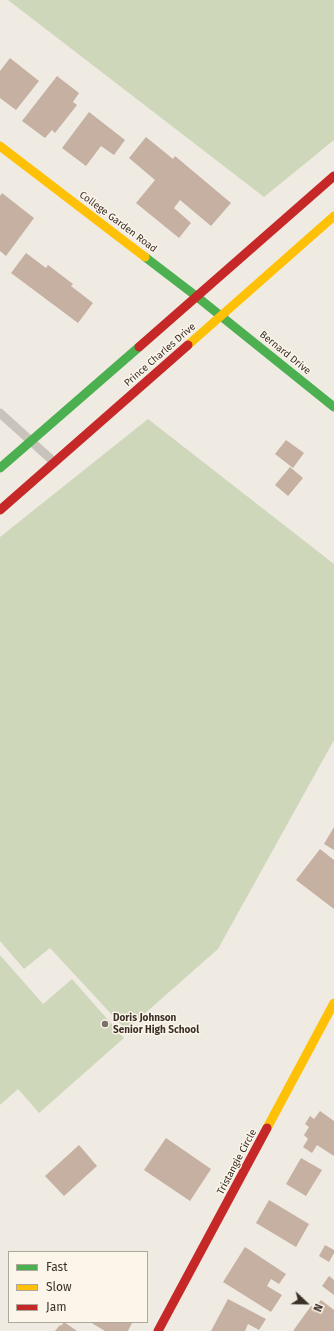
<!DOCTYPE html>
<style>
body{margin:0}
#map{position:relative;width:334px;height:1331px;overflow:hidden;background:#efebe3;font-family:"Fira Sans",sans-serif}
canvas{display:block}
.legend{position:absolute;left:8px;top:1251px;width:140px;height:72px;box-sizing:border-box;background:#fcf5ea;border:1px solid #afa69c;margin:0;padding:5px 7px;list-style:none;font-size:12px;color:#3b3028}
.legend li{display:flex;align-items:center;gap:8px;height:20px}
.legend b{width:20px;border:1px solid #afa69c}
.north{position:absolute;left:286px;top:1283px;width:40px;height:40px;-webkit-text-stroke:3px #fcf5ea;paint-order:stroke;rotate:112deg;font-size:11px;font-weight:700;line-height:16px;text-align:center;color:#3b3028}
.north::after{content:'';display:block;margin:auto;width:14px;height:18px;background:#3b3028;clip-path:polygon(50% 0,100% 100%,50% 72%,0 100%)}
</style>
<div id="map">
<canvas width="334" height="1331"></canvas>
<ul class="legend">
<li><b style="height:5px;background:#4caf50"></b>Fast</li>
<li><b style="height:5px;background:#ffc107"></b>Slow</li>
<li><b style="height:5px;background:#c62828"></b>Jam</li>
</ul>
<div class="north">N</div>
</div>
<script>
const ctx = document.querySelector('canvas').getContext('2d');
ctx.lineJoin = 'round';
function paint(path, color) { ctx.fillStyle = color; ctx.fill(path, 'evenodd'); }
function stroke(path, color, width, dash) { ctx.strokeStyle = color; ctx.lineWidth = width; ctx.lineCap = dash ? 'butt' : 'round'; ctx.setLineDash(dash || []); ctx.stroke(path); }
function write(font, color, halo, rows, align = 'center') {
  ctx.font = font + ' "Fira Sans",sans-serif'; ctx.lineWidth = 3; ctx.setLineDash([]); ctx.textBaseline = 'middle'; ctx.strokeStyle = halo; ctx.fillStyle = color; for (const [text, x, y, turn = 0] of rows) {
    ctx.save(); ctx.translate(x, y); ctx.rotate((+turn || 0) * Math.PI / 180); ctx.textAlign = isNaN(turn) ? turn : align; if (halo) ctx.strokeText(text, 0, 0); ctx.fillText(text, 0, 0); ctx.restore();
  }
}
const green = new Path2D(`
 M8,0H334V140L264,197Z
 M148,419L334,564V740L218,949L126,1030L50,948L24,969L0,941V537Z
 M0,955L43,1004L72,979L124,1038L39,1113L18,1089L0,1105Z`);
const building = new Path2D(`
 M10,58L39,81L16,110L0,98V71Z
 M57,76L79,93L73,102L77,105L55,133L52,130L45,138L22,121Z
 M89,112L125,140L114,155L101,146L86,166L62,148Z
 M146,137L173,159L175,156L231,203L211,226L180,200L174,208L191,223L179,238L136,203L155,180L129,158Z
 M2,193L34,218L6,256L0,251V196Z
 M26,253L46,268L48,265L73,284L71,286L93,303L78,323L11,273Z
 M286,440L304,453L293,468L275,454Z
 M290,467L303,478L288,496L275,485Z
 M334,827V850L324,844Z
 M320,849L334,860V909L296,880Z
 M320,1111L334,1121V1156L317,1145L312,1153L303,1147L308,1139L304,1135L309,1127L305,1124L310,1116L314,1119Z
 M166,1138L211,1169L190,1201L144,1170Z
 M79,1145L97,1166L64,1196L45,1176Z
 M301,1158L322,1170L306,1196L286,1184Z
 M269,1200L309,1224L296,1247L256,1223Z
 M325,1245L334,1250V1253L329,1262L319,1256Z
 M245,1247L286,1274L279,1284L271,1279L267,1286L282,1295L271,1312L223,1282Z
 M329,1276L334,1280V1295L322,1286Z
 M228,1299L266,1319L259,1330L248,1324L245,1331H211Z
 M321,1300L334,1310V1331H293L311,1306L315,1308Z
 M64,1322L77,1331H55L60,1325L61,1326Z
 M90,1322H130L132,1323L128,1331H105Z`);
const lane = new Path2D(`
 M0,413L54,462`);
const fast = new Path2D(`
 M145,257L196,296L334,407
 M0,468L139,347`);
const slow = new Path2D(`
 M0,146L145,257
 M188,345L334,216
 M267,1128L334,1003`);
const jam = new Path2D(`
 M139,347L334,176
 M0,510L188,345
 M158,1331L267,1128`);
const markers = [
 [105,1024,4,"#7a7169"]
];
const streetNames = [
 ["College Garden Road",118,222,37],
 ["Bernard Drive",285,353,39],
 ["Prince Charles Drive",160,355,-41],
 ["Tristangie Circle",237,1162,-62]
];
const poiNames = [
 ["Doris Johnson",113,1018],
 ["Senior High School",113,1030]
];
paint(green, '#cfd7bb');
paint(building, '#c5b0a2');
stroke(lane, '#c9c3bb', 9);
stroke(fast, '#4caf50', 9);
stroke(slow, '#ffc107', 9);
stroke(jam, '#c62828', 9);
for (const [x, y, r, color] of markers) { const dot = new Path2D(); dot.arc(x, y, r, 0, 2 * Math.PI); ctx.fillStyle = color; ctx.fill(dot); stroke(dot, '#fcf5ea', 1.5); }
write('10px', '#3b3028', '#fcf5ea', streetNames);
write('bold 10px', '#3b3028', '#fcf5ea', poiNames, 'left');
</script>
